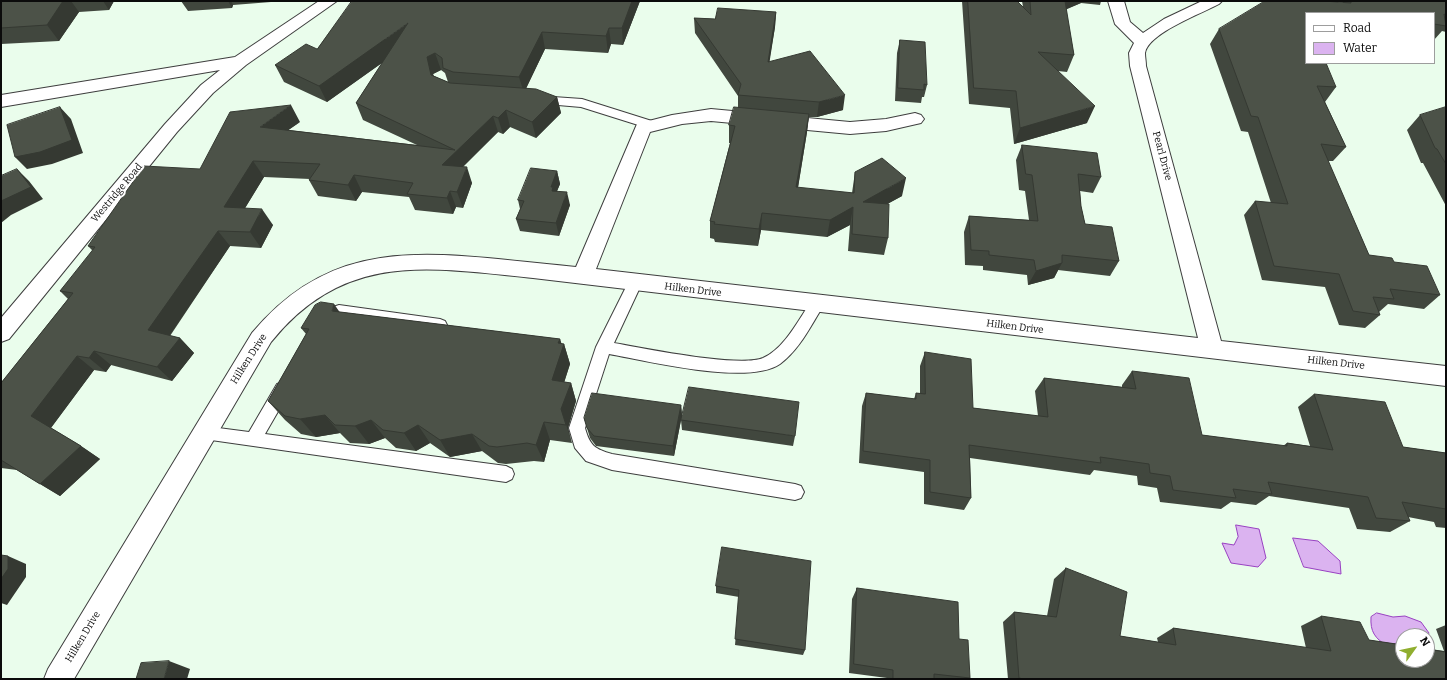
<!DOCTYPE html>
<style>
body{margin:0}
#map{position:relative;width:1447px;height:680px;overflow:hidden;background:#eafdec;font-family:Bitter,serif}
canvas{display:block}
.frame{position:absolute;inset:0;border:2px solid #0b0b0b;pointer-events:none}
.legend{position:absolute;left:1305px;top:12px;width:130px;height:52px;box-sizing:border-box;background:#fff;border:1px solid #9d9d9d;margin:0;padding:5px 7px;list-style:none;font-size:12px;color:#0b0b0b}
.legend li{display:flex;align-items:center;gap:8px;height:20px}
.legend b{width:20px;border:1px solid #9d9d9d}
.north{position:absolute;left:1395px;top:628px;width:40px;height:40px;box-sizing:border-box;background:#fff;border:1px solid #9d9d9d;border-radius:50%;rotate:57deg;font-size:11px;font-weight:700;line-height:16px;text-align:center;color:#0b0b0b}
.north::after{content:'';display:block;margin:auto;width:14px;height:18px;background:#90ae2f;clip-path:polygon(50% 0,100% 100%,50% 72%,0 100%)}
</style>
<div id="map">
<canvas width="1447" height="680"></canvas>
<div class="frame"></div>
<ul class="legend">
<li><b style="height:5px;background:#fff"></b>Road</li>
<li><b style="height:11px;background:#dbb3f0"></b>Water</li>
</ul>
<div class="north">N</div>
</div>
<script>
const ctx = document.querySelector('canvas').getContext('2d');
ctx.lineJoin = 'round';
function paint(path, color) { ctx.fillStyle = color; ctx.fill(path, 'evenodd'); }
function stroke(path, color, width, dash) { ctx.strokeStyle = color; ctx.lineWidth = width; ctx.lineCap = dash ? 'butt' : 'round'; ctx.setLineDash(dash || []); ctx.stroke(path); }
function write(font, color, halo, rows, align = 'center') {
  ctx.font = font + ' Bitter,serif'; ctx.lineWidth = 4; ctx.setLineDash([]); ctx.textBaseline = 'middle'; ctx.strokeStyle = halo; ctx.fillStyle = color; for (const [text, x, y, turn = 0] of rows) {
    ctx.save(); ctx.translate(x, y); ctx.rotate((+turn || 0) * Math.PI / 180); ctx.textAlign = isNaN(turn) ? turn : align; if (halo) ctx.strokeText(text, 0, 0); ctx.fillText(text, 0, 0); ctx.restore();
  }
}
const water = new Path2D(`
 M1236,525L1259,529L1266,558L1258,567L1231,563L1222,543L1234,545L1238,537Z
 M1293,538L1318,541L1340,561L1341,574L1304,567Z
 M1377,613L1393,617L1405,616L1421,622L1429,633L1427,637L1403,636V641L1387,646C1375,638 1370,632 1371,617Z`);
const service = new Path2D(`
 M539,96L582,99L655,122L657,125L651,129L581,107L535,103L533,100Z
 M635,277L640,279L642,283L614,343C643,348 739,368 763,358C785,348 799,319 812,300L817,298L822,300L824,304L822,308C810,327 799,350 780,364C748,386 648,361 609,354L585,428C590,446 595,449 612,454L795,484L801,486L804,492L801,498L795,500L612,470L586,461L575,448L569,428L596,347L630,279Z
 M339,305L440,319L445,321L447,325L445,329L440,331L339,317C331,320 327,329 317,325L315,321C319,312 329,308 339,305Z
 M283,382L289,384L291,389L265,434L506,466L512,469L514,474L512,479L506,482L197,438L195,433L197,428L203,426L249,432L277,384Z`);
const minor = new Path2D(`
 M319,1H337L246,65L213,93L177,132L9,339L1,342V318L165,124L201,85L220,70L1,107V95L235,57Z
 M1108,1H1124L1130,22L1143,33L1164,19L1202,1H1222L1219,4C1203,13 1148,33 1145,53C1145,57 1146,62 1146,66L1221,341L1446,366V386L533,278C429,268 346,250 271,342L74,679H44L48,669L252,333C321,250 398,249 498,259C524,262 550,264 576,267L637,124L672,115L711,109L850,122L886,119L915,113L921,115L924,119L921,123L886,131L850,134L711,121L682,124L650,132L596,269L1198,338L1130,66L1129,53L1134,43L1115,24Z`);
const wall = new Path2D(`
 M1,1H114L109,10L79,12L59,41L1,44Z
 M181,1H271V2L233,5L232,8L188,11Z
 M640,1L623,45L611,44L608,53L545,49L526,88L557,97L561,113L536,138L510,127L503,134L498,132L463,167L472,183L463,208L456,207L453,214L415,210L409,197L362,192L356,201L318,196L309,180L310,179L264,177L245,208L273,225L261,248L230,246L170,336L180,338L194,353L172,381L111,365L106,372L94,370L51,428L81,446L100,459L60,496L17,470L1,468V383L68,299L60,291L93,251L88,246L200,169L300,122L288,130L417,145L363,120L356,103L382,63L327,102L284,82L275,65L317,49ZM441,70L445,73L448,82L434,76L433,74Z
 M962,1H1017L1023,7L1022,1H1101L1100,5L1081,3L1066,9L1074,55L1067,72L1058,71L1087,123L1014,144L1010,108L969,104Z
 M1343,1H1446V32L1442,31L1434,40V13H1306V63L1336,87L1325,102L1346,147L1333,161H1328L1369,255L1394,262L1440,295L1424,309L1388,304L1379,312L1380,315L1365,328L1339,325L1325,287L1262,280L1244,215L1255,201L1271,203L1248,132L1241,131L1210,44L1219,29L1343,3Z
 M776,12L775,27L769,62L843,110L817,117H809L807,132L798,188L852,193L855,172L902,196L887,204L888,238L884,255L848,251L850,225L827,237L761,230L758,246L715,242L714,239L710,238V221L730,143H729V125L738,107V96L695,33L694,18L715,19Z
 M900,40L927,85L924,97H922L921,103L895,101L897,53Z
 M1446,107V206L1423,163H1421L1407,130L1420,115Z
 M1022,145L1101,177L1093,193L1080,191L1081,206L1085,224L1119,261L1110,276L1058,270L1054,278L1028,285L1027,275L983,270V266L965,265L964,232L969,216L1029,220L1025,191L1019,190L1016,160Z
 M557,171L560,184L557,191L570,205L559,236L520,231L516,219L520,209L518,200Z
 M340,312L560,339L561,344H564L570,364L564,382L571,383L576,401L568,428L572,443L550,440L544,462L534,461L506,464L498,463L482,451L450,457L430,443L416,451L396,448L385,438L369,444L350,443L340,433L316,437L301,434L285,420L268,401L306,334L301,328Z
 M925,352L973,408L1038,416L1035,391L1044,378L1122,387V385L1132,371L1202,435L1283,446L1287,443L1310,446L1298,407L1314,394L1403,447L1446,453V528L1436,527L1434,522L1408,517L1410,521L1390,532L1357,529L1349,508L1269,496L1256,505L1231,502L1221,509L1160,502L1157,488L1138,485L1137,476L1094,470L1090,475L970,458L971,498L964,510L924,504V472L859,463L862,406L866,393L914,399L916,393H920V366Z
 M681,405L682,415L795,436L793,446L682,430L681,420L674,456L596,446L590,438L584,418Z
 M722,547L805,650L803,655L735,645L739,597L716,593V586Z
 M1066,568L1120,636L1158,642L1157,638L1173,628L1306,648L1301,626L1321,616L1369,640L1444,651L1436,629L1446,625V679H1008L1003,622L1014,612L1047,616L1054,579Z
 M857,588L959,639L970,678L969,679H887V678L849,673L852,599Z`);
const shadedWall = new Path2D(`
 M63,1H71L79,12L59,41L47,25Z
 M103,1H114L109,10Z
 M228,1H231L233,5L232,8Z
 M632,1H640L623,45L622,28Z
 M1062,1H1082L1081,3L1058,13Z
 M776,12L775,27L767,78L768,62Z
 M408,23L414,40L327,102L319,86Z
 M609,28L611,44L608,53L606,36Z
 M542,32L545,49L524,93L519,77Z
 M435,53L441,70L433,74L436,91L431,75L427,57Z
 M845,95L843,110L817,117L819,102Z
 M557,97L561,113L536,138L532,122Z
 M291,105L300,122L270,143L260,127Z
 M1095,106L1087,123L1014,144L1020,128Z
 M60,107L71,119L83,153L52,164L27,169L15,157Z
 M506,110L510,127L503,134L498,118Z
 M809,114L807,132L795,205L796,187Z
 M493,116L498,132L448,181L442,165Z
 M253,161L264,177L236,223L224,207Z
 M467,167L472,183L463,208L457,192Z
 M17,169L29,181L43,199L11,215L1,223V201Z
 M557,171L560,184L555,196V203L551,187Z
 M354,175L362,192L356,201L348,185Z
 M906,178L902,196L860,219L863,202Z
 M450,191L456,207L453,214L447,198Z
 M567,192L570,205L559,236L556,223Z
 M853,207L850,225L827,237L830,220Z
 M262,209L273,225L261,248L250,232Z
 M762,213L761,230L758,246L759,229Z
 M218,231L230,246L163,345L148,330Z
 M1062,263L1054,278L1028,285L1036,271Z
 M334,304L348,324L332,311Z
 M180,338L194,353L172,381L157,367Z
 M560,339L563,348L564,344L570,364L559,399L552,380L558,343Z
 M94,351L111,365L106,372L89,358Z
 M77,356L94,370L50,429L31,416Z
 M571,383L576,401L568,428L572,443L561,409Z
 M681,405L682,415L674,456L673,446Z
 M325,415L340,433L316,437L300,419Z
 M371,420L385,438L369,444L355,426Z
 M544,422L550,440L544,462L536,445Z
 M418,425L430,443L416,451L404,433Z
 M472,434L482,451L450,457L440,440Z
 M81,446L100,459L60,496L40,484Z
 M8,556L26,564V577L7,605L1,603V579Z
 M169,661L190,669L187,679H164Z`);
const building = new Path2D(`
 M1,1H63L47,25L1,28Z
 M352,1H632L622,28H609L606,36L542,32L519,77L453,72L443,68L442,58L435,53L427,57L431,75L450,83L536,89L557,97L532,122L506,110L498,118L493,116L442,165L467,167L457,192L450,191L447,198L407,194L413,183L354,175L348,185L309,180L320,164L253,161L224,207L262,209L250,232L218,231L148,330L180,338L157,367L94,351L89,358L77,356L31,416L81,446L40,484L1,460V383L73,293L60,291L95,247L88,246L144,166L200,169L230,112L291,105L260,127L455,150L356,103L408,23L319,86L275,65L306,44L317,49Z
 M968,1H1017L1031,15L1030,1H1065L1074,55L1038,52L1095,106L1020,128L1016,91L974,88Z
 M1265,1H1324L1351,3V1H1446V15L1444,14L1446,26L1434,24V13H1306V63H1326L1336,87L1317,86L1346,147L1321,144L1369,255L1392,258L1394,262L1427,266L1440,295L1390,289L1394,299L1373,297L1380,315L1353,311L1339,274L1274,266L1255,201L1288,204L1258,117L1251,116L1219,29Z
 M718,8L776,12L768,62L810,51L845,95L819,102L738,95L741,84L694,18L715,19Z
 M900,40L925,42L927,85L924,84V90L898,88Z
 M60,107L72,140L40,152L15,157L7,125Z
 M734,107L809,114L796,187L854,193L855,172L882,158L906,178L863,202L889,204L888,238L852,234L853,207L830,220L762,213L759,229L714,224L715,222L710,221L735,126L729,125Z
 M1446,107V164L1437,149L1435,148L1420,115Z
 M1022,145L1097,153L1101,177L1078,174L1081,206L1085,224L1112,227L1119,261L1062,255V263L1036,271L1034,260L989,255V251L971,250L969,216L1038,221L1032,175L1026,174Z
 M531,168L557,171L551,187H553L552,191L567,192L556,223L516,219L524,201L518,200Z
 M17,169L31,187L1,201V176Z
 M321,302L334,304L332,311L560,339L558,343L564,344L552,380L571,383L561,409L566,425L544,422L536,445L527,443L497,447L489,446L472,434L440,440L418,425L404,433L383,430L371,420L355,426L335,425L325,415L300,419L285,416L268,401L309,329L301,328L315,305Z
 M925,352L971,359L973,408L1048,417L1044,378L1136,389L1132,371L1189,378L1202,435L1287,446V443L1333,450L1314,394L1385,402L1403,447L1446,453V509L1402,502L1410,521L1376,518L1368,497L1268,482L1272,494L1233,489L1236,498L1173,490L1170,476L1150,473L1149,464L1100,457L1101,463L969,445L971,498L930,492V460L863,451L866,393L916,399V393L925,394Z
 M689,387L799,402L795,436L681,420Z
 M592,393L681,405L673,446L594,436L587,428L584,418Z
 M722,547L811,561L805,650L735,639L739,590L716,586Z
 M1,555L8,556V569L1,579Z
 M1066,568L1127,592L1120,636L1176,645L1173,628L1331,651L1321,616L1360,622L1369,640L1403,645V660H1427V649L1446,652V679H1024L1019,678L1014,612L1056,617Z
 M857,588L958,602L959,639L968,640L970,678L934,674V679H893V670L854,664Z
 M169,661L164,679H136L141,663Z`);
const streetNames = [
 ["Pearl Drive",1162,156,75],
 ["Westridge Road",117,193,-50],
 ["Hilken Drive",693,290,7],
 ["Hilken Drive",1015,327,7],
 ["Hilken Drive",249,359,-57],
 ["Hilken Drive",1336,363,6],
 ["Hilken Drive",83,637,-59]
];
paint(water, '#dbb3f0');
stroke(water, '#9841c1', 1);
stroke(service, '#3e3e3e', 2);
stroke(minor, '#3e3e3e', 2);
paint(service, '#fff');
paint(minor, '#fff');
paint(wall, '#41473e');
paint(shadedWall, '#353932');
paint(building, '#4c5248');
stroke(building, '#353932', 1);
write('10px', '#0b0b0b', '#fff', streetNames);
</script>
